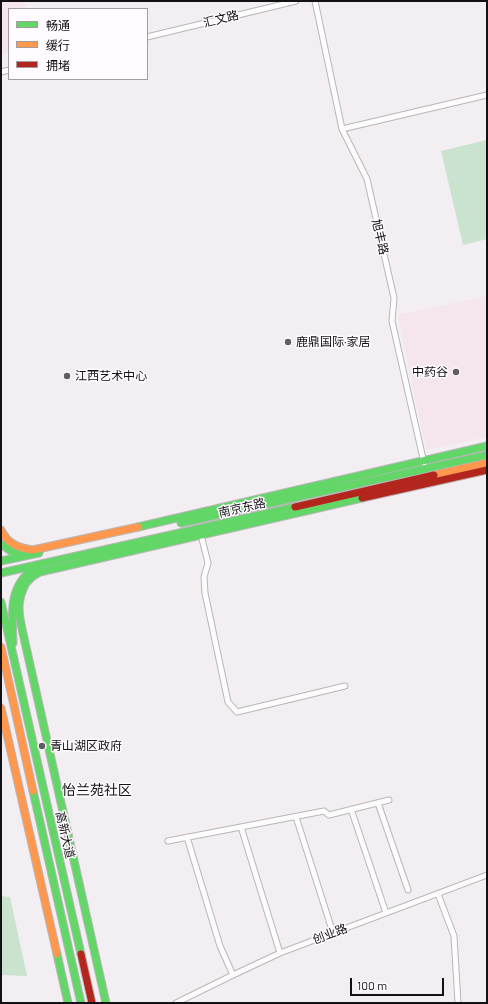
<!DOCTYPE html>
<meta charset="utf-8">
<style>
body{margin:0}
#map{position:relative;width:488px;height:1004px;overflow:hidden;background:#f2eef2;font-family:Barlow,"Noto Sans SC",sans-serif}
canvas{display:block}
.frame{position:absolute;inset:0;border:2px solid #131113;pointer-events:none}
.legend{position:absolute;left:8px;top:8px;width:140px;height:72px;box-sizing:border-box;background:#fffbff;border:1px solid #a19da1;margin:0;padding:5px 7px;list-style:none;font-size:12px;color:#131113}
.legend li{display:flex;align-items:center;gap:8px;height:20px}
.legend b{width:20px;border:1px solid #a19da1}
.scale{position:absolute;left:350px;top:978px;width:94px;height:18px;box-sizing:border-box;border:2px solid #131113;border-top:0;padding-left:5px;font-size:12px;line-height:14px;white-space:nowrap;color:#131113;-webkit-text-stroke:3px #fffbff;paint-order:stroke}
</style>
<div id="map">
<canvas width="488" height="1004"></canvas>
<div class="frame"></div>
<ul class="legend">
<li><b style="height:5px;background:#63d668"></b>畅通</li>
<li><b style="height:5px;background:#ff974d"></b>缓行</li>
<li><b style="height:5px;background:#b3261e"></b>拥堵</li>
</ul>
<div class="scale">100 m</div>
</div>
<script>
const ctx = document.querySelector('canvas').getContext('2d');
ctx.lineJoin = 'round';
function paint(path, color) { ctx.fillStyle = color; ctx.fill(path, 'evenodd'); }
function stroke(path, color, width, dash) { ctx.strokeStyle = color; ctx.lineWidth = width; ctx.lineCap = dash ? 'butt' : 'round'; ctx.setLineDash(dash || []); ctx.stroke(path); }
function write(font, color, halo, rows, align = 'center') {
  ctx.font = font + ' Barlow,"Noto Sans SC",sans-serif'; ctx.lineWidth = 3; ctx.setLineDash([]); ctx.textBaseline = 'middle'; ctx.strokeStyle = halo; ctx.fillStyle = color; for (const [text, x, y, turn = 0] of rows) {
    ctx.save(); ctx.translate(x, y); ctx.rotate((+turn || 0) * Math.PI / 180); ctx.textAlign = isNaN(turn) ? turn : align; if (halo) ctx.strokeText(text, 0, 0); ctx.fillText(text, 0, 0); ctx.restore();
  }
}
const commercial = new Path2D(`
 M1,1H25L26,9H9V53L1,55Z
 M487,296V437L426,450L398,315Z`);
const green = new Path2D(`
 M487,140V239L463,245L441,151Z
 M1,896L10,897L27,976L1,975Z`);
const street = new Path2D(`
 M315,1L342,129L367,179L394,298L392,321L424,463
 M147,37L296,1
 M1,72L9,70
 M342,129L487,95
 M201,535L208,563L204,577L205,593L228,702L237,712L345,686
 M378,803L408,890
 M351,809L386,913
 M296,817L333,933
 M241,827L280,953
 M187,837L220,946L233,975
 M168,841L324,811L329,815L389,800
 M438,894L454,936L458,1003
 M176,1003L233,975L280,953L487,875`);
const fast = new Path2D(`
 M181,523L487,455
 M138,527L487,446
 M1,544L12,552L24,556
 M1,561L39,553
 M1,573L295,507
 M26,583L32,577L40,572L362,498
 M26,583C17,600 18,611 22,629L106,1003
 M1,602L81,954
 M13,643C12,615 8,585 35,568
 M33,791L81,1003
 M57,954L68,1003`);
const slow = new Path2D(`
 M434,475L487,463
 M1,530C8,544 18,548 33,550L138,527
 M1,647L33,791
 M1,708L57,954`);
const jam = new Path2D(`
 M362,498L487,470
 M295,507L434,475
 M81,954L92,1003`);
const markers = [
 [288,342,4,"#615e61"],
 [456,372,4,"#615e61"],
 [67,376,4,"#615e61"],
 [42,746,4,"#615e61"]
];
const streetNames = [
 ["汇文路",221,19,-14],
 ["旭丰路",380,237,77],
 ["南京东路",242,508,-13],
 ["高新大道",65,835,77],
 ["创业路",330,934,-20]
];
const poiNames = [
 ["鹿鼎国际·家居",296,342],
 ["中药谷",448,372,"right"],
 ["江西艺术中心",75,376],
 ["青山湖区政府",50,746]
];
const quarterNames = [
 ["怡兰苑社区",97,790]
];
paint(commercial, '#f5e5ec');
paint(green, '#c9e3cf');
stroke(street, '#b9b6b9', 7);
stroke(fast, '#b9b6b9', 9);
stroke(slow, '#b9b6b9', 9);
stroke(jam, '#b9b6b9', 9);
stroke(street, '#fdfcfd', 5);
stroke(fast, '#63d668', 7);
stroke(slow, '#ff974d', 7);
stroke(jam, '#b3261e', 7);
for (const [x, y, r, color] of markers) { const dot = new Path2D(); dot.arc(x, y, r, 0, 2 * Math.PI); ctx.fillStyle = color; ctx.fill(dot); stroke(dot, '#fffbff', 1.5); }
write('12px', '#131113', '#fffbff', streetNames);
write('12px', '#131113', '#fffbff', poiNames, 'left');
write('14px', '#131113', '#fffbff', quarterNames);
</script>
